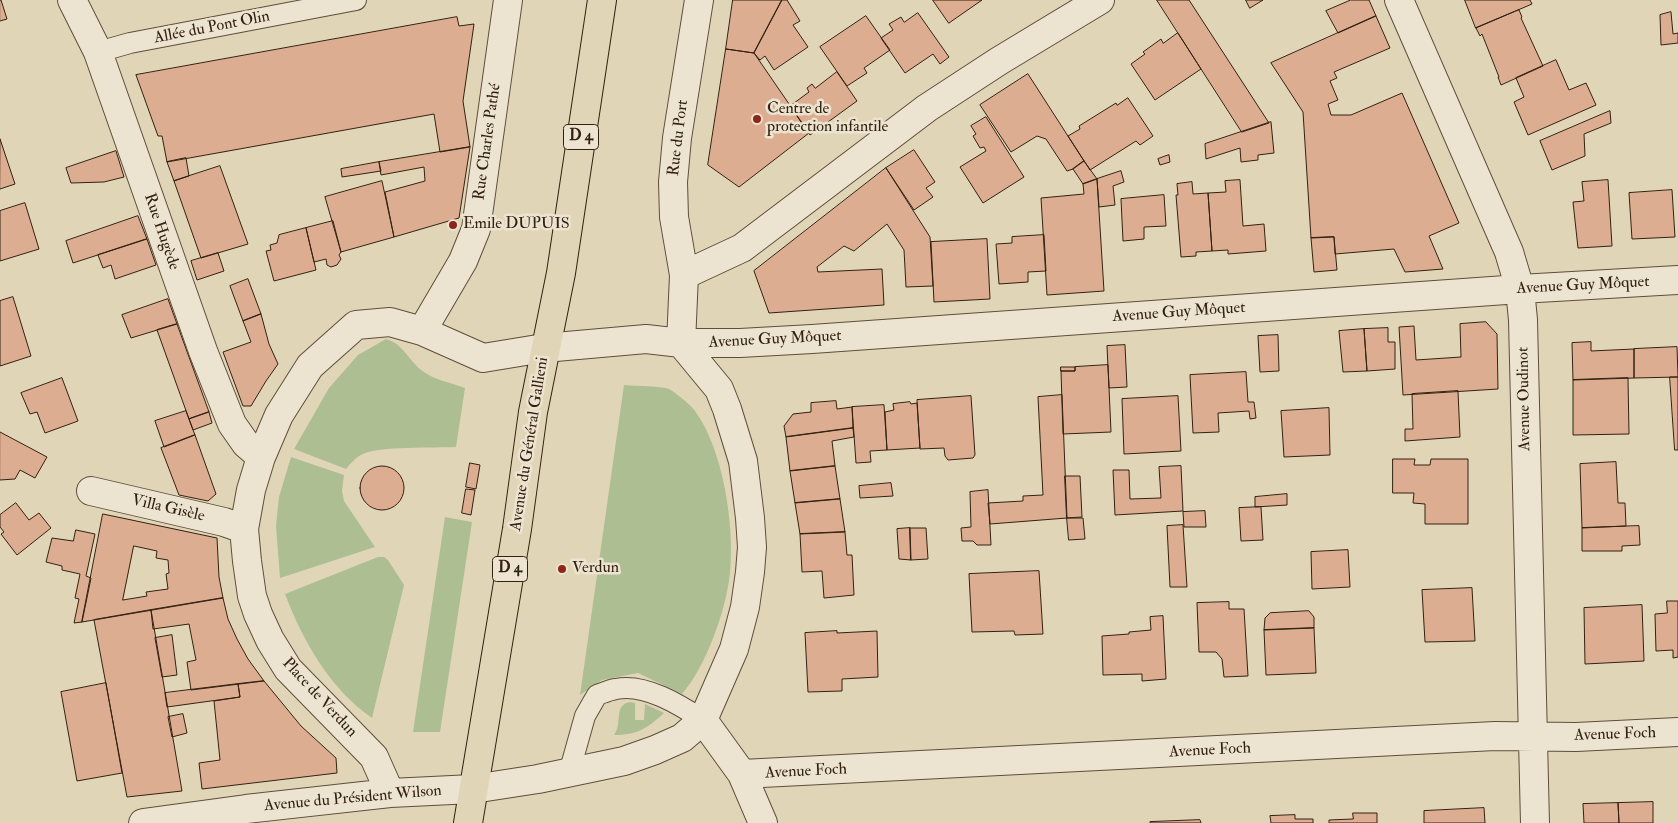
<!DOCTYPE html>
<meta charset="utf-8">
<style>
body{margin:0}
canvas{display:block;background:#e1d5b8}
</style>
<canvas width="1678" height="823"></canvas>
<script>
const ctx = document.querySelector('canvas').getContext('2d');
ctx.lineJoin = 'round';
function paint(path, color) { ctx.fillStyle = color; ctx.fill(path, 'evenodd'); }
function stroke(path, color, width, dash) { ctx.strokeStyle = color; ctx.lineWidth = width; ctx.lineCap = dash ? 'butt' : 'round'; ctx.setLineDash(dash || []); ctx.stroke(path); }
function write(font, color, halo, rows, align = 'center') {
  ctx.font = font + ' "IM FELL Double Pica",serif'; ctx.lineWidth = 5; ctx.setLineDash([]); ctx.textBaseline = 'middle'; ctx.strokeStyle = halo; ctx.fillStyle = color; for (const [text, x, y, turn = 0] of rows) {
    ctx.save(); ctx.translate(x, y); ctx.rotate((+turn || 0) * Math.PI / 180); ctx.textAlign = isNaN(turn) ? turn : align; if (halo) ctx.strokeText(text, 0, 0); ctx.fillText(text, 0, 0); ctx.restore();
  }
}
const green = new Path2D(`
 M386,339C404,344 409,362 424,372C435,380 452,383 465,388L456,447C436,448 378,446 363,454C356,457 351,463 346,469L294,449L329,388L358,355Z
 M624,385C633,386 662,386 669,389C676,393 691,405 695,411C723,448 735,527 730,572C727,608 706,667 682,694L638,673L602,680L580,695Z
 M291,457L344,475L342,491L344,501L375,547L280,578L276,526L279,497Z
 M445,517L472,522L440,732H413Z
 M378,557H384L388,560L404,585L372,718C330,689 303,641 285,594Z
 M630,702L635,703V720H644L645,704L664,713C646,729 638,735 614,735C623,723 613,705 630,702Z`);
const building = new Path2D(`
 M0,0H1L7,19L0,21Z
 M733,0H782L754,53L726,49Z
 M782,0H787L800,21L793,25L808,47L774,70L765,56L760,60L754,53Z
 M933,0H982L949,23Z
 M1157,0H1189L1269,123L1242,132Z
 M1246,0H1263L1250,8Z
 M1351,0H1369L1376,16L1338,33L1326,11Z
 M1465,0H1530L1532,4L1476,28Z
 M1519,10L1522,17L1521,18L1543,66L1501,85L1498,77H1499L1482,34L1480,36L1476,28Z
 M1671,12L1673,34L1678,33V43L1661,45L1660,15Z
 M918,13L949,57L940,64L933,54L905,73L881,38L893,30L889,24L901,17L904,22Z
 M866,16L890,50L864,68L867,73L847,86L820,47Z
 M1376,16L1390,48L1334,72L1337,78L1330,81L1338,100L1328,104L1331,115H1351L1402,93L1459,223L1429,236L1443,269L1405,272L1394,249L1335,254L1334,237L1311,238L1303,112L1271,63Z
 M457,17L459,26L474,24L463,101L470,147L440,152L434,114L167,162L162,136H158L136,75Z
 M1178,33L1201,69L1155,100L1131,64L1145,54L1143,52L1161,39L1163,43Z
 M726,49L754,53L809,133L739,187L708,165Z
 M1556,60L1569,90L1586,83L1596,105L1528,135L1514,102L1524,97L1516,78Z
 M837,72L857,101L810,135L790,106L809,92L807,88L812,84L815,88Z
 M1028,74L1084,161L1073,169L1067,171L1046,139L1037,136L1011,152L980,105Z
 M1128,98L1153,136L1140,145L1136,141L1090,170L1068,136L1080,129L1079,126L1116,103L1117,105Z
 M1610,111L1611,123L1584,134L1585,156L1552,170L1540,141Z
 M986,117L1024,177L983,203L960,167L986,151L984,147L980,148L973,136L976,134L971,126Z
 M1271,122L1274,153L1258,155V160L1241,162L1240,148L1206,159L1205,144Z
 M0,139L15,184L0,189Z
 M470,147L459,218L394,237L385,192L425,181L424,167L381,175L379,162Z
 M914,150L935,182L926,188L933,197L914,210L886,168Z
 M116,151L124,177L104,182L71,183L66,168Z
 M1169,155L1170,162L1160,165L1158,159Z
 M186,158L189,176L174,181L167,162Z
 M1084,161L1097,179L1083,184L1073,169Z
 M379,162L381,171L342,177L341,169Z
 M220,166L248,244L201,258L174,181Z
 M886,168L930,237L933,286L906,287L904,250L887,224L854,251L844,246L817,267L818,272L882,269L884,305L769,313L754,271Z
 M1121,171L1124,182L1113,186L1115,205L1099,207L1097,179Z
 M1097,179L1104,291L1047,295L1041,198L1084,194L1083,184Z
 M1240,180L1243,226L1264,224L1266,251L1228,254V250L1212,251L1208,193L1226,192L1225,181Z
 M1608,180L1612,246L1578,248L1573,202L1584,201L1582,182Z
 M382,181L394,237L341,252L325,197Z
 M1192,182L1193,194L1208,193L1212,251L1196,252V256L1181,257L1176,195H1178L1177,184Z
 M1672,190L1675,237L1632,239L1629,193Z
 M1164,195L1166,226L1144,227V239L1123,241L1121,199Z
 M25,203L39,249L0,261V211Z
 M138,216L147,239L73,263L66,241Z
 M333,221L341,252L339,255L341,259L337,265L331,267L327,265L326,259L314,262L306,228Z
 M306,228L316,270L274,281L266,251L271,250L270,245L277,243L279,235Z
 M1044,235L1046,271L1028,272V282L999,284L996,244L1012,243V237Z
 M1334,237L1337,270L1314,272L1311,238Z
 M147,239L156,265L115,279L111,265L103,268L98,255Z
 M987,239L990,299L934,302L931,242Z
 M218,253L224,271L197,280L191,261Z
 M248,279L261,314L243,321L230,286Z
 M13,297L31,356L0,366V301Z
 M168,299L177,324L131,338L122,315Z
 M261,314L269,344L278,364L266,381L251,406H243L223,352L251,342L243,321Z
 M1486,322L1497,334L1498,389L1403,395L1399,327L1414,326L1416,360L1461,357L1460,324Z
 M177,324L209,412L189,419L157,330Z
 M1388,328V342H1395V369L1367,371L1364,329Z
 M1364,329L1367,371L1343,372L1339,331Z
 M1278,335L1279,371L1260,372L1258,336Z
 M1591,342V351L1634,349V378L1573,380L1572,343Z
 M1125,345L1127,387L1109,388L1107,346Z
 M1677,347L1678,377L1634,378V349Z
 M1108,365L1111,432L1063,434L1061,371H1075V367Z
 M1061,367H1075V371H1061Z
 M1246,372L1248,402H1254L1256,418L1250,419L1249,411L1218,413L1219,432L1193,433L1190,375Z
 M1670,377H1678V450H1675Z
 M62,378L78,421L45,433L37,412L30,414L21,393Z
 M1628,378L1629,434L1573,435V380Z
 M1458,391L1460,437L1405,441V429H1413L1412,394Z
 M1062,395L1067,518L990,524L988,503L1023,501V496L1043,495L1038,397Z
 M971,396L975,455L973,458L948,460L945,456L944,448L920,449L917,400Z
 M1178,396L1181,451L1124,454L1122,399Z
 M836,401L837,409L852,407L853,428L786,437L784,426L793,414L811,412V403Z
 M910,402L911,404L917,403L920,448L887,450L885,412L894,410L893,404Z
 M884,405L887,450L870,451L871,462L856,463L852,407Z
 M1329,408L1330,455L1284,457L1281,411Z
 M186,411L195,435L164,447L155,421Z
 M209,412L212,423L193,430L189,419Z
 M853,428L854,437L832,441L835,466L790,471L786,437Z
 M0,432L47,457L35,478L20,470L15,479L0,480Z
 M195,435L216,494L208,501L179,495L161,448Z
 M1393,459H1415L1414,465H1430L1431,459H1468V524H1425V504L1413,503L1414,493H1393Z
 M1616,462L1618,503H1625L1626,526L1582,528L1580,464Z
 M470,463L480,465L476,489L466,487Z
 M360 488a22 22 0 1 1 44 0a22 22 0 1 1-44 0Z
 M835,466L840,499L795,503L790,471Z
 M1181,466L1183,511L1115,515L1113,470H1129L1130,499L1161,498L1159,467Z
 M1065,476H1080L1082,517L1067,518Z
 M891,483L893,496L860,498L859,486Z
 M466,489L475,490L471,515L462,513Z
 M988,490L991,545H977L973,541H962L961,528L971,527L970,492Z
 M1287,494V505L1255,507V497Z
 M840,499L845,532L800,534L795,503Z
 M16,503L29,520L39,513L51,528L17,555L1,534L4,532L0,527V515Z
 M1261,507L1263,540L1241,541L1239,508Z
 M1205,511L1206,527H1184L1183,512Z
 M103,514L217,538L219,577L223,598L82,622ZM134,546L157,551L156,558L168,560L169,573L166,574L168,589L146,592L147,596L123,600Z
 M1067,518H1083L1085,539L1069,540Z
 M1183,525L1187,587H1170L1167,526Z
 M1639,526L1640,545L1622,546V551H1582V528Z
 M910,528H926L928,559L911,560Z
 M910,528L911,560L899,559L897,529Z
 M76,530L95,534L86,576L91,578L82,622L74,623L79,599L75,598L80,574L62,570V566L46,562L52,538L73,541Z
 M845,532L847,555H852L854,595L824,598L822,571L802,572L800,534Z
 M1348,550L1350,587L1312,589L1311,552Z
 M1039,571L1043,634L1015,635L1014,631L972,632L969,574Z
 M1472,588L1475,641L1425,642L1422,590Z
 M223,598L228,619L237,639L248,659L264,681L191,690L187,662L196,660L189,624L153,629L151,610Z
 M1667,601H1678V657L1673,658V650L1656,651L1655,614L1667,613Z
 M1229,602V609H1244L1248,676L1224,677L1222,659L1216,652H1199L1197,603Z
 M1642,605L1644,661L1585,664L1584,608Z
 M151,610L182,791L127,797L94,620Z
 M1309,611L1314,617V628L1264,630L1265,618L1270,613Z
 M1163,616L1166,679L1142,681V674L1103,675L1102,636L1129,634V632L1151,630L1150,617Z
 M1314,628L1316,673L1266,675L1264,630Z
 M837,631V633L877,631L878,677L842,679V691L808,692L805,633Z
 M172,635L177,675L162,677L155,638Z
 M264,681L301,726L336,758L337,773L202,789L199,763L220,760L214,701L240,697L238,684Z
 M106,683L122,773L77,781L61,692Z
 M238,684L240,697L167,707L165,693Z
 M183,714L187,733L172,737L168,717Z
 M1653,802V823H1619L1618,803Z
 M1618,803L1619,823H1584L1583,804Z
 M1484,808L1485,823H1424V811Z
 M1353,813H1377V823H1329V820L1353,819Z
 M1295,815V819H1313V823H1271L1270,816Z
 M1200,820L1201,823H1150V822Z`);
const service = new Path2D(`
 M98,52L130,43L356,0
 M569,773L585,716L597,695C603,693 609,690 616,689C645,683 680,705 703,720`);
const minor = new Path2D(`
 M72,0L98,52L203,351L232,424L246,444L261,457
 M699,0L677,138L673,182L674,217L684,275L681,343H740L812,339L1520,289L1678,280
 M1399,0L1509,252L1520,289L1523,320L1535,823
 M684,275L742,248L927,108L999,61L1100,0
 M422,331L463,261L476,229L508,0
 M91,491L224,522L244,529
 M703,720L742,774L763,823
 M742,774L1495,736L1576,737L1678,732
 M143,823L246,809L390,793L473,789L538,779L624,761L655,750L682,738L703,720L734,649L745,607L750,572L752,547L750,518L743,461L727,409L719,389L681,343L646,339L544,348L483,358L422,331L390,322L356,325L310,366L279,415L261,457L251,490L244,529L247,561L252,596L258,614L270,640L288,669L374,757L390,793`);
const primary = new Path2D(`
 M468,823L517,529L533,412L561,273L602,0`);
const markers = [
 [757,119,5,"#8f2418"],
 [453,225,5,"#8f2418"],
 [562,569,5,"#8f2418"]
];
const shields = [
 [581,137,35],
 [510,569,35]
];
const shieldNames = [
 ["D 4",581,137],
 ["D 4",510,569]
];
const streetNames = [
 ["Allée du Pont Olin",212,28,-11],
 ["Rue du Port",679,138,-83],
 ["Rue Charles Pathé",488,142,-82],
 ["Rue Hugède",161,232,71],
 ["Avenue Guy Môquet",1583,286,-3],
 ["Avenue Guy Môquet",1179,313,-4],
 ["Avenue Guy Môquet",775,340,-3],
 ["Avenue Oudinot",1525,399,-91],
 ["Avenue du Général Gallieni",530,444,-81],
 ["Villa Gisèle",168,509,13],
 ["Place de Verdun",319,698,47],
 ["Avenue Foch",1615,735,-2],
 ["Avenue Foch",1210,751,-3],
 ["Avenue Foch",806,772,-3],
 ["Avenue du Président Wilson",353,799,-5]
];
const poiNames = [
 ["Centre de",767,110],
 ["protection infantile",767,128],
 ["Emile DUPUIS",463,225],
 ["Verdun",572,569]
];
paint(green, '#aebe93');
paint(building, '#ddad91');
stroke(building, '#332110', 1);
stroke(service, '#5e4e3a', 22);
stroke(minor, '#5e4e3a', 30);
stroke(primary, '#332110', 30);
stroke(service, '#ece4d1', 20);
stroke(minor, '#ece4d1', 28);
stroke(primary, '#e1d5b8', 28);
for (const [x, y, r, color] of markers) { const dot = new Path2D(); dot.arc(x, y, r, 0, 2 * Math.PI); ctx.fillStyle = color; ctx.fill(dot); stroke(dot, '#ece4d1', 2); }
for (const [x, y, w] of shields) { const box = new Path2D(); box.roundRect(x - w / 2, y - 12.5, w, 25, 4); ctx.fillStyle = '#ece4d1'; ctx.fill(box); stroke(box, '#332110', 1); }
write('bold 15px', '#332110', null, shieldNames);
write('16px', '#332110', '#ece4d1', streetNames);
write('16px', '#332110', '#ece4d1', poiNames, 'left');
</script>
